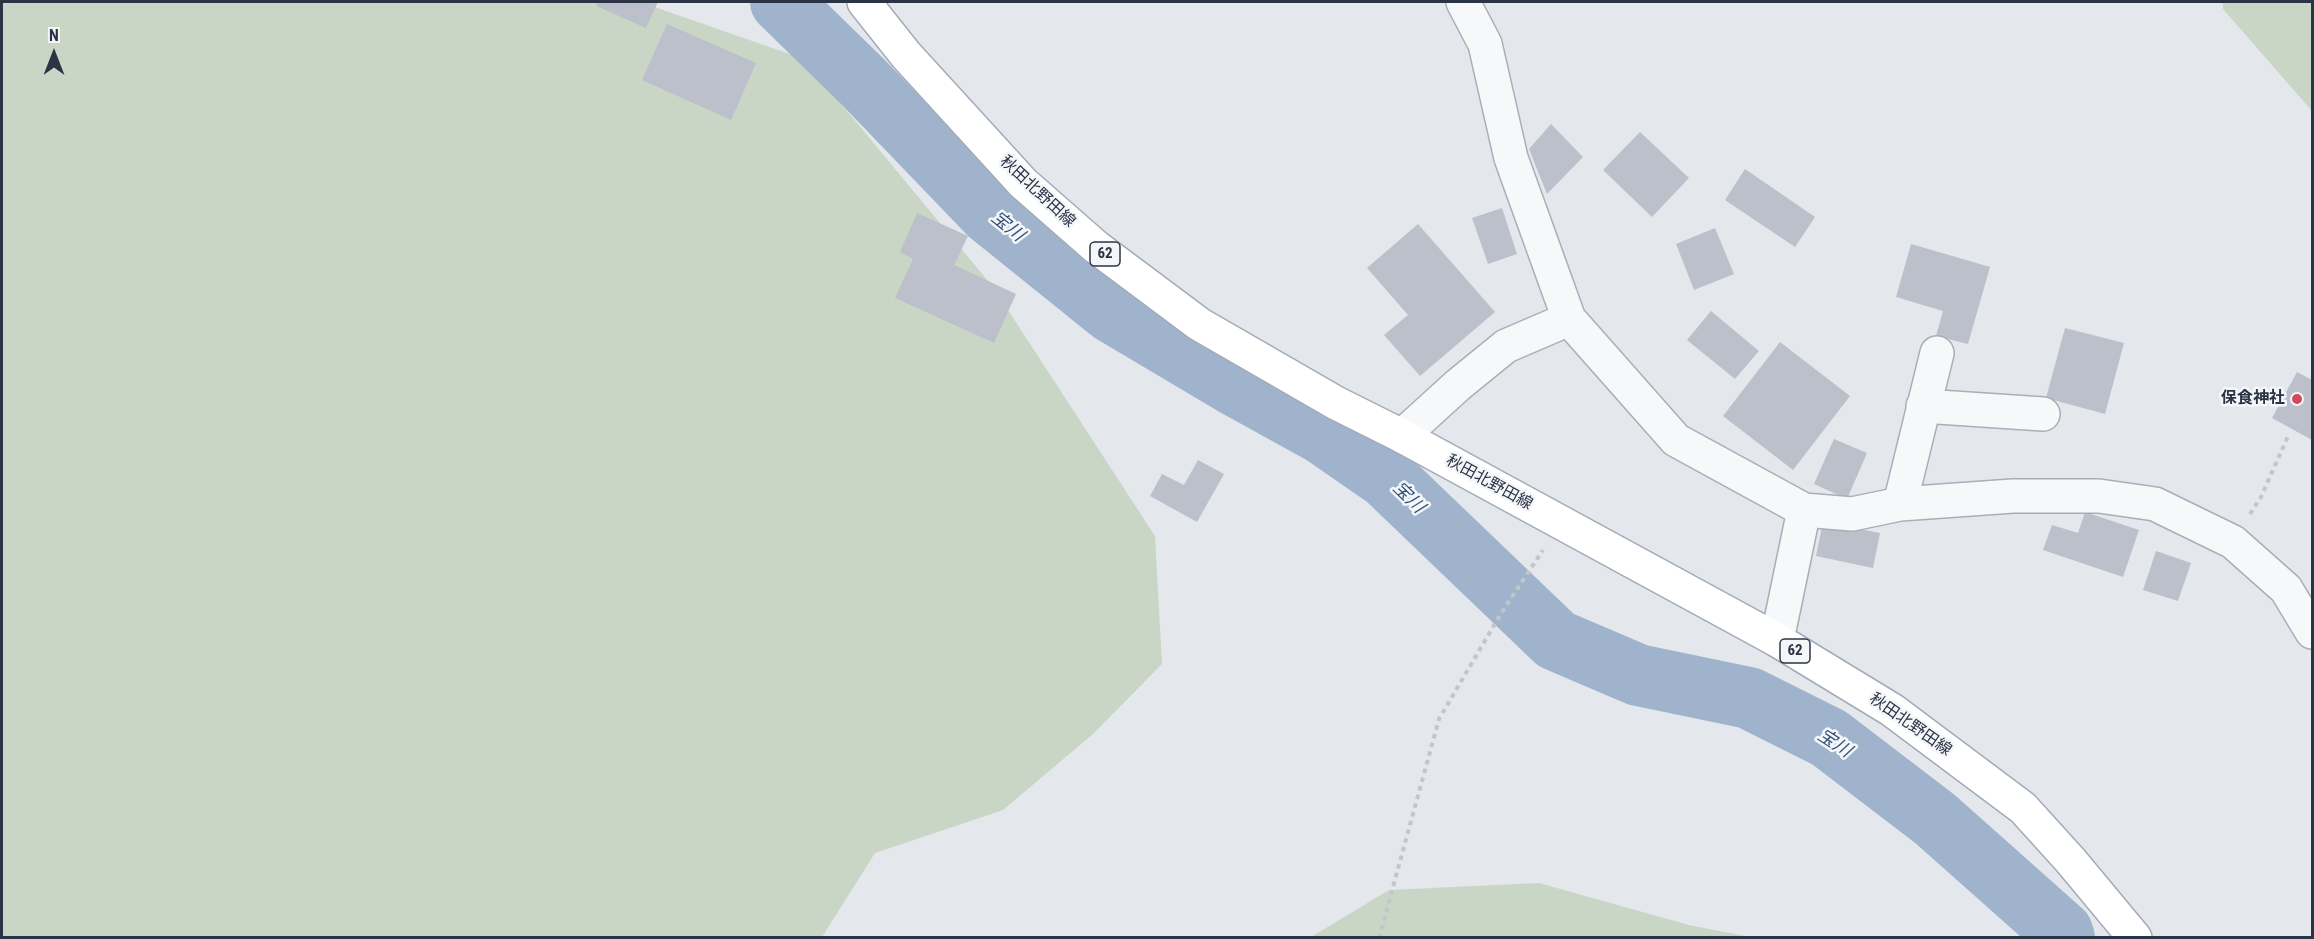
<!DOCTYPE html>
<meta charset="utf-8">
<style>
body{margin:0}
#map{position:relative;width:2314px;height:939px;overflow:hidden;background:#e4e7ec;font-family:"Roboto Condensed",sans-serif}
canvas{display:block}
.frame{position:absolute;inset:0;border:3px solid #2b3445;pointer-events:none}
.north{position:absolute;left:24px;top:24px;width:60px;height:60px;-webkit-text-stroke:4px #f4f6f9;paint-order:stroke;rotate:0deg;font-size:16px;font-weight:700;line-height:24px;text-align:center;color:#2b3445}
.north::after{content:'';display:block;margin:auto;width:21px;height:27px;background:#2b3445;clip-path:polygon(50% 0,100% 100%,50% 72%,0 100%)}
</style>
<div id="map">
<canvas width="2314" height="939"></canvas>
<div class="frame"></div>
<div class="north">N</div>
</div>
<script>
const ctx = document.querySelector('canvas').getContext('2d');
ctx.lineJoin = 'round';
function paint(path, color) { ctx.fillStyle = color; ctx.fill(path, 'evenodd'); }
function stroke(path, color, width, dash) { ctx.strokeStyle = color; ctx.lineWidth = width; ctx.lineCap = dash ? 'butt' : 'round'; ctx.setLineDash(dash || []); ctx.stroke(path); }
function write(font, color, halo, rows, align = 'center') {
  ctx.font = font + ' "Roboto Condensed","Noto Sans JP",sans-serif'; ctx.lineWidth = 5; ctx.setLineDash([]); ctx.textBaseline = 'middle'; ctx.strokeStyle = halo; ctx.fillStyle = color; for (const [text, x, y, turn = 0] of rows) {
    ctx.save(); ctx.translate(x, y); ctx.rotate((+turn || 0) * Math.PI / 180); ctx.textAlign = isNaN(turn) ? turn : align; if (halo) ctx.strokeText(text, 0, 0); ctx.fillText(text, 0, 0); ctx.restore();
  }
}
const green = new Path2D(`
 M2,2H640L804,59L993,287L1155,536L1162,664L1093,734L1003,810L875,853L822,937L2,938Z
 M2223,2H2312V111L2223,9Z
 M1539,883L1689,925L1750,937H1311L1389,890Z`);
const river = new Path2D(`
 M781,2L863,82L989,213L1112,312L1235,385L1322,433L1387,478L1556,640L1638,675L1749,698L1829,738L1935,819L2062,932L2064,938`);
const building = new Path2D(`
 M598,2H658L646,28L596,6Z
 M667,24L756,63L731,120L642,80Z
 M1551,124L1583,157L1547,194L1529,149Z
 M1640,132L1689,178L1652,217L1603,170Z
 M1745,169L1815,217L1795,247L1725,200Z
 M1502,208L1517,254L1488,264L1472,218Z
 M917,213L968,236L954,265L1016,294L994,343L895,298L913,259L900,252Z
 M1418,224L1495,312L1420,376L1384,335L1408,315L1367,268Z
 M1715,228L1734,274L1694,290L1676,244Z
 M1911,244L1990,267L1968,344L1936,336L1943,311L1896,297Z
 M1711,311L1759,351L1735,379L1687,340Z
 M2065,328L2124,343L2105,414L2046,398Z
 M1780,342L1850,396L1793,470L1723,416Z
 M2297,372L2312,380V440L2272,418Z
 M1834,439L1867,453L1847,499L1814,484Z
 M1198,460L1224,474L1197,522L1150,496L1162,474L1184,485Z
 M2085,512L2139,530L2123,577L2043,550L2052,525L2078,533Z
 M1823,522L1880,533L1873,568L1816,556Z
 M2156,551L2191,563L2178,601L2143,590Z`);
const path = new Path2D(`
 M2250,514L2261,497L2289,434
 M1379,938L1439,719L1500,615L1543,550`);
const minor = new Path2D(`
 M1463,2L1485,44L1511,158L1569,319L1676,440L1804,510L1852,514L1900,504L2013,496H2099L2155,504L2233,542L2286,589L2312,632
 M1923,406L2043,414
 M1402,436L1458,385L1506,346L1569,319
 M1900,504L1937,353
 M1777,640L1804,510`);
const primary = new Path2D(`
 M864,2L906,55L1023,183L1096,247L1199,324L1336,403L1402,436L1777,640L1892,710L2023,808L2071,861L2135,938`);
const markers = [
 [2297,399,6,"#d1495b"]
];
const shields = [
 [1105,254,30],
 [1795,651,30]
];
const shieldNames = [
 ["62",1105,254],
 ["62",1795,651]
];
const streetNames = [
 ["秋田北野田線",1037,192,43],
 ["秋田北野田線",1489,483,29],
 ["秋田北野田線",1910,725,35]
];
const poiNames = [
 ["保食神社",2285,399]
];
const waterNames = [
 ["宝川",1007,227,39],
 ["宝川",1408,498,44],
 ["宝川",1834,744,33]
];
paint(green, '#c9d6c5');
stroke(river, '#9fb4cc', 62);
paint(building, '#bbc0ca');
stroke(minor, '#a9aeb7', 36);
stroke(primary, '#a3abb8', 36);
stroke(path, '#c2c5cb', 4, [4.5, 4.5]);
stroke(minor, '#f7f8fa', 33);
stroke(primary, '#fff', 33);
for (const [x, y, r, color] of markers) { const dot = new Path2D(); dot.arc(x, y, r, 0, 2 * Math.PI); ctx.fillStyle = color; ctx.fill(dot); stroke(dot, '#f4f6f9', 2); }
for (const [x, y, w] of shields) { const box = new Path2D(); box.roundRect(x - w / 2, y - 12, w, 24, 4.5); ctx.fillStyle = '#f4f6f9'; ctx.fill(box); stroke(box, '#2b3445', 1.5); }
write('bold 15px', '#2b3445', null, shieldNames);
write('16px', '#2b3445', '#f4f6f9', streetNames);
write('bold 16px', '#2b3445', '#f4f6f9', poiNames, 'right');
write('italic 18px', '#34527a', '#f4f6f9', waterNames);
</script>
